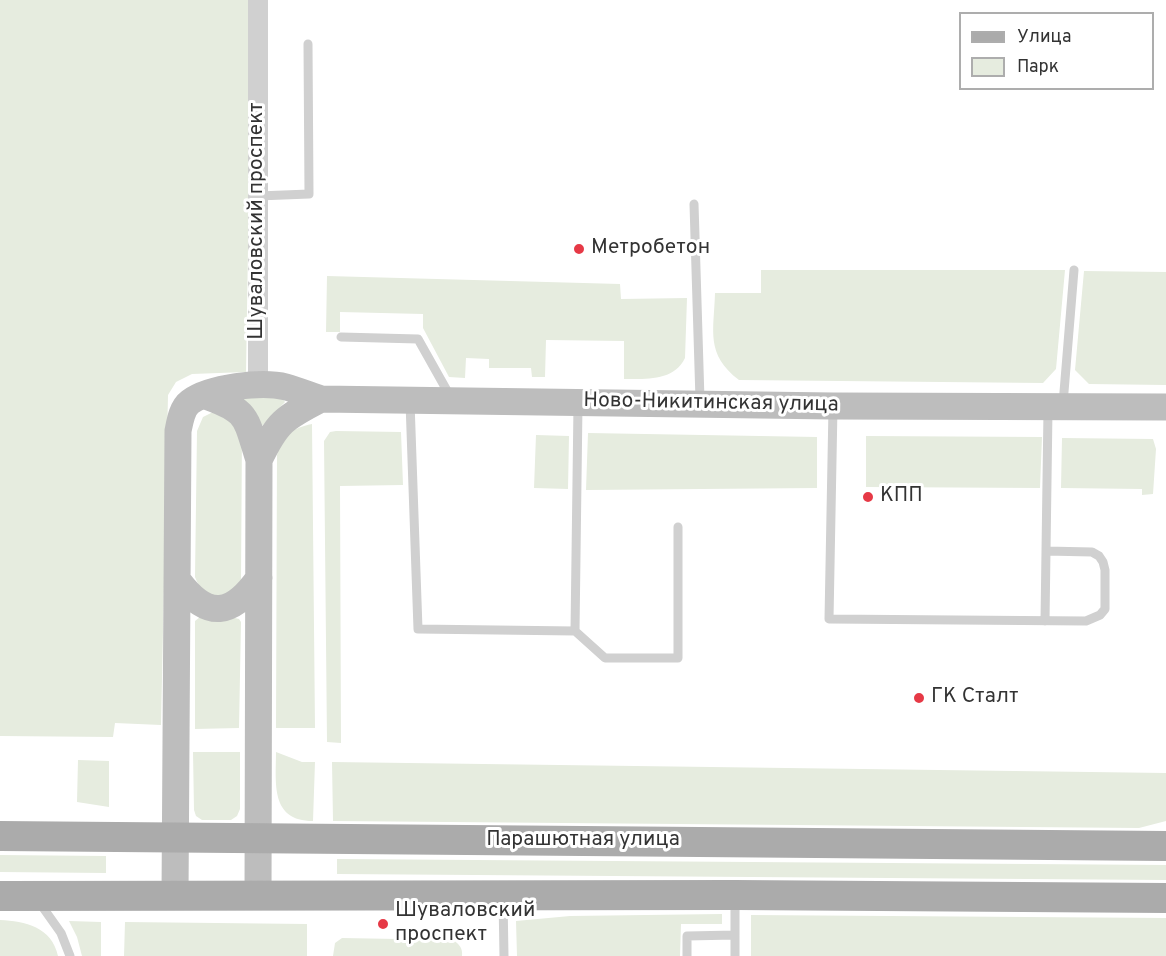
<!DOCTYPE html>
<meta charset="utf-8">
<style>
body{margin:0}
#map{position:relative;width:1166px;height:956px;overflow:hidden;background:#fff;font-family:Overpass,sans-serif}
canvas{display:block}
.legend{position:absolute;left:959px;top:12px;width:195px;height:78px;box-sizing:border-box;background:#fff;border:2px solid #adadad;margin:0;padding:8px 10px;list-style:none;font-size:18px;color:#333}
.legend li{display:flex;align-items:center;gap:12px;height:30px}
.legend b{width:30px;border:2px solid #adadad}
</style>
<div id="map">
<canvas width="1166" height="956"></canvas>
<ul class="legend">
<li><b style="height:8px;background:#ababab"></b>Улица</li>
<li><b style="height:16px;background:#e6ecdf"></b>Парк</li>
</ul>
</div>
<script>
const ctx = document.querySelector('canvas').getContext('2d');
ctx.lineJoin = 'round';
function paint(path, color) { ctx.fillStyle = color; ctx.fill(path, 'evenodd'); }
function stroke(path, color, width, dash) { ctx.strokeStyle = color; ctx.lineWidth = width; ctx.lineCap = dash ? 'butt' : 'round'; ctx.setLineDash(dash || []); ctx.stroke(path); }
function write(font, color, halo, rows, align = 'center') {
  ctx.font = font + ' Overpass,sans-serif'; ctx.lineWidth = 6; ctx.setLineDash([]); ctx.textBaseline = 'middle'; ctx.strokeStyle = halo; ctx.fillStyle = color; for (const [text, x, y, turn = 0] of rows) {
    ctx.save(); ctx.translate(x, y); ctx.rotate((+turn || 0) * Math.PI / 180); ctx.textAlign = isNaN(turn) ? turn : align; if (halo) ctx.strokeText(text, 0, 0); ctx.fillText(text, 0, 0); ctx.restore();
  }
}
const green = new Path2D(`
 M0,0H252L246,372L192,374L176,382L168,395L161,725L115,723L113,737L0,736Z
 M761,270H1065L1056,369L1043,383L739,380C705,354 714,331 715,293H761Z
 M1084,271L1166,272V385L1089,384L1075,370Z
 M327,276L620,284L621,299L687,298L685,358C674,381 647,379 624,379V341L546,340L545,377H532L531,368H489V359L466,358L465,378L449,377L423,328V314L340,312V332H326Z
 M236,398H282L285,402L260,428Z
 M217,410L242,431L241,580L236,588L219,597C206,594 200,590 195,577L197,431L203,417Z
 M312,424L315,728H276L277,455C283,435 292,428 312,424Z
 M336,431L401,432L403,485L340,486L341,743L327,742L324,441L330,432Z
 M588,433L817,437V488L586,490Z
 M536,435L569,436L568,489L534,488Z
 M866,436L1042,437L1040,488L866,487Z
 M1062,438L1153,439L1156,449L1153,494L1142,495V489L1061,488Z
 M200,617L235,618L239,619L241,622L239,728L195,729V621Z
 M193,752H240V809L237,816L231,820H202L196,816L194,810Z
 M276,752L302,762H315L313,821C270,821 276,783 276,752Z
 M78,760L109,761V807L77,802Z
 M332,762L1166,773V821L1139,828L333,821Z
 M0,855L106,856V873L0,872Z
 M337,859L1166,865V880L337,874Z
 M722,914V924H681L680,956H517L516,921L570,916Z
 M751,915L1166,918V956H751Z
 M0,920C25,921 52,927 58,956H0Z
 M69,921L101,922V956H82L77,937Z
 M125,922L307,924V956H124Z
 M342,938L453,940C459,944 463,948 462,956H333L335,943Z`);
const lane = new Path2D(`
 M258,196L309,194L308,44
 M694,204L700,400
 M341,337L418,339L450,396
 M410,402L418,629L575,631L578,405
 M1063,404L1074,270
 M833,407L829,619L1086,621L1100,615L1105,609V570L1103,562L1099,556L1092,552L1046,551L1045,621
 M1046,551L1048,410
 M575,631L605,658H678V527
 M503,898L504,956
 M735,898V956
 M39,902L61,933L70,956
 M687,956V936L735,935`);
const street = new Path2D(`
 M258,385V0`);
const secondary = new Path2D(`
 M203,395C249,411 245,416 259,460L258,895
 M259,460C277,422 284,418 321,399
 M179,582C208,620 232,616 259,578
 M175,895L178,431C180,421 182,408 190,402C210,387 262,381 286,387C297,390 309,395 321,399L833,406L1166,407`);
const primary = new Path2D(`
 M0,836L1166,846
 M0,896L735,895L1166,898`);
const markers = [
 [579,249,6,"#e63946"],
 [868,497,6,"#e63946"],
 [919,698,6,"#e63946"],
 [383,924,6,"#e63946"]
];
const streetNames = [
 ["Шуваловский проспект",258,221,-90],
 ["Ново-Никитинская улица",711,404,1],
 ["Парашютная улица",583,841]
];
const poiNames = [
 ["Метробетон",591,249],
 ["КПП",880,497],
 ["ГК Сталт",931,698],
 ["Шуваловский",395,912],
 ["проспект",395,936]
];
paint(green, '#e6ecdf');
stroke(lane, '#d0d0d0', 9);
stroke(street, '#d0d0d0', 20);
stroke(secondary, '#bdbdbd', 27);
stroke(primary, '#ababab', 30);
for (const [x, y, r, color] of markers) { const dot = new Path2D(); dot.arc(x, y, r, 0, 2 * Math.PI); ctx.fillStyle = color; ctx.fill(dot); stroke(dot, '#fff', 2); }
write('21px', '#333', '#fff', streetNames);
write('21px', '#333', '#fff', poiNames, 'left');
</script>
